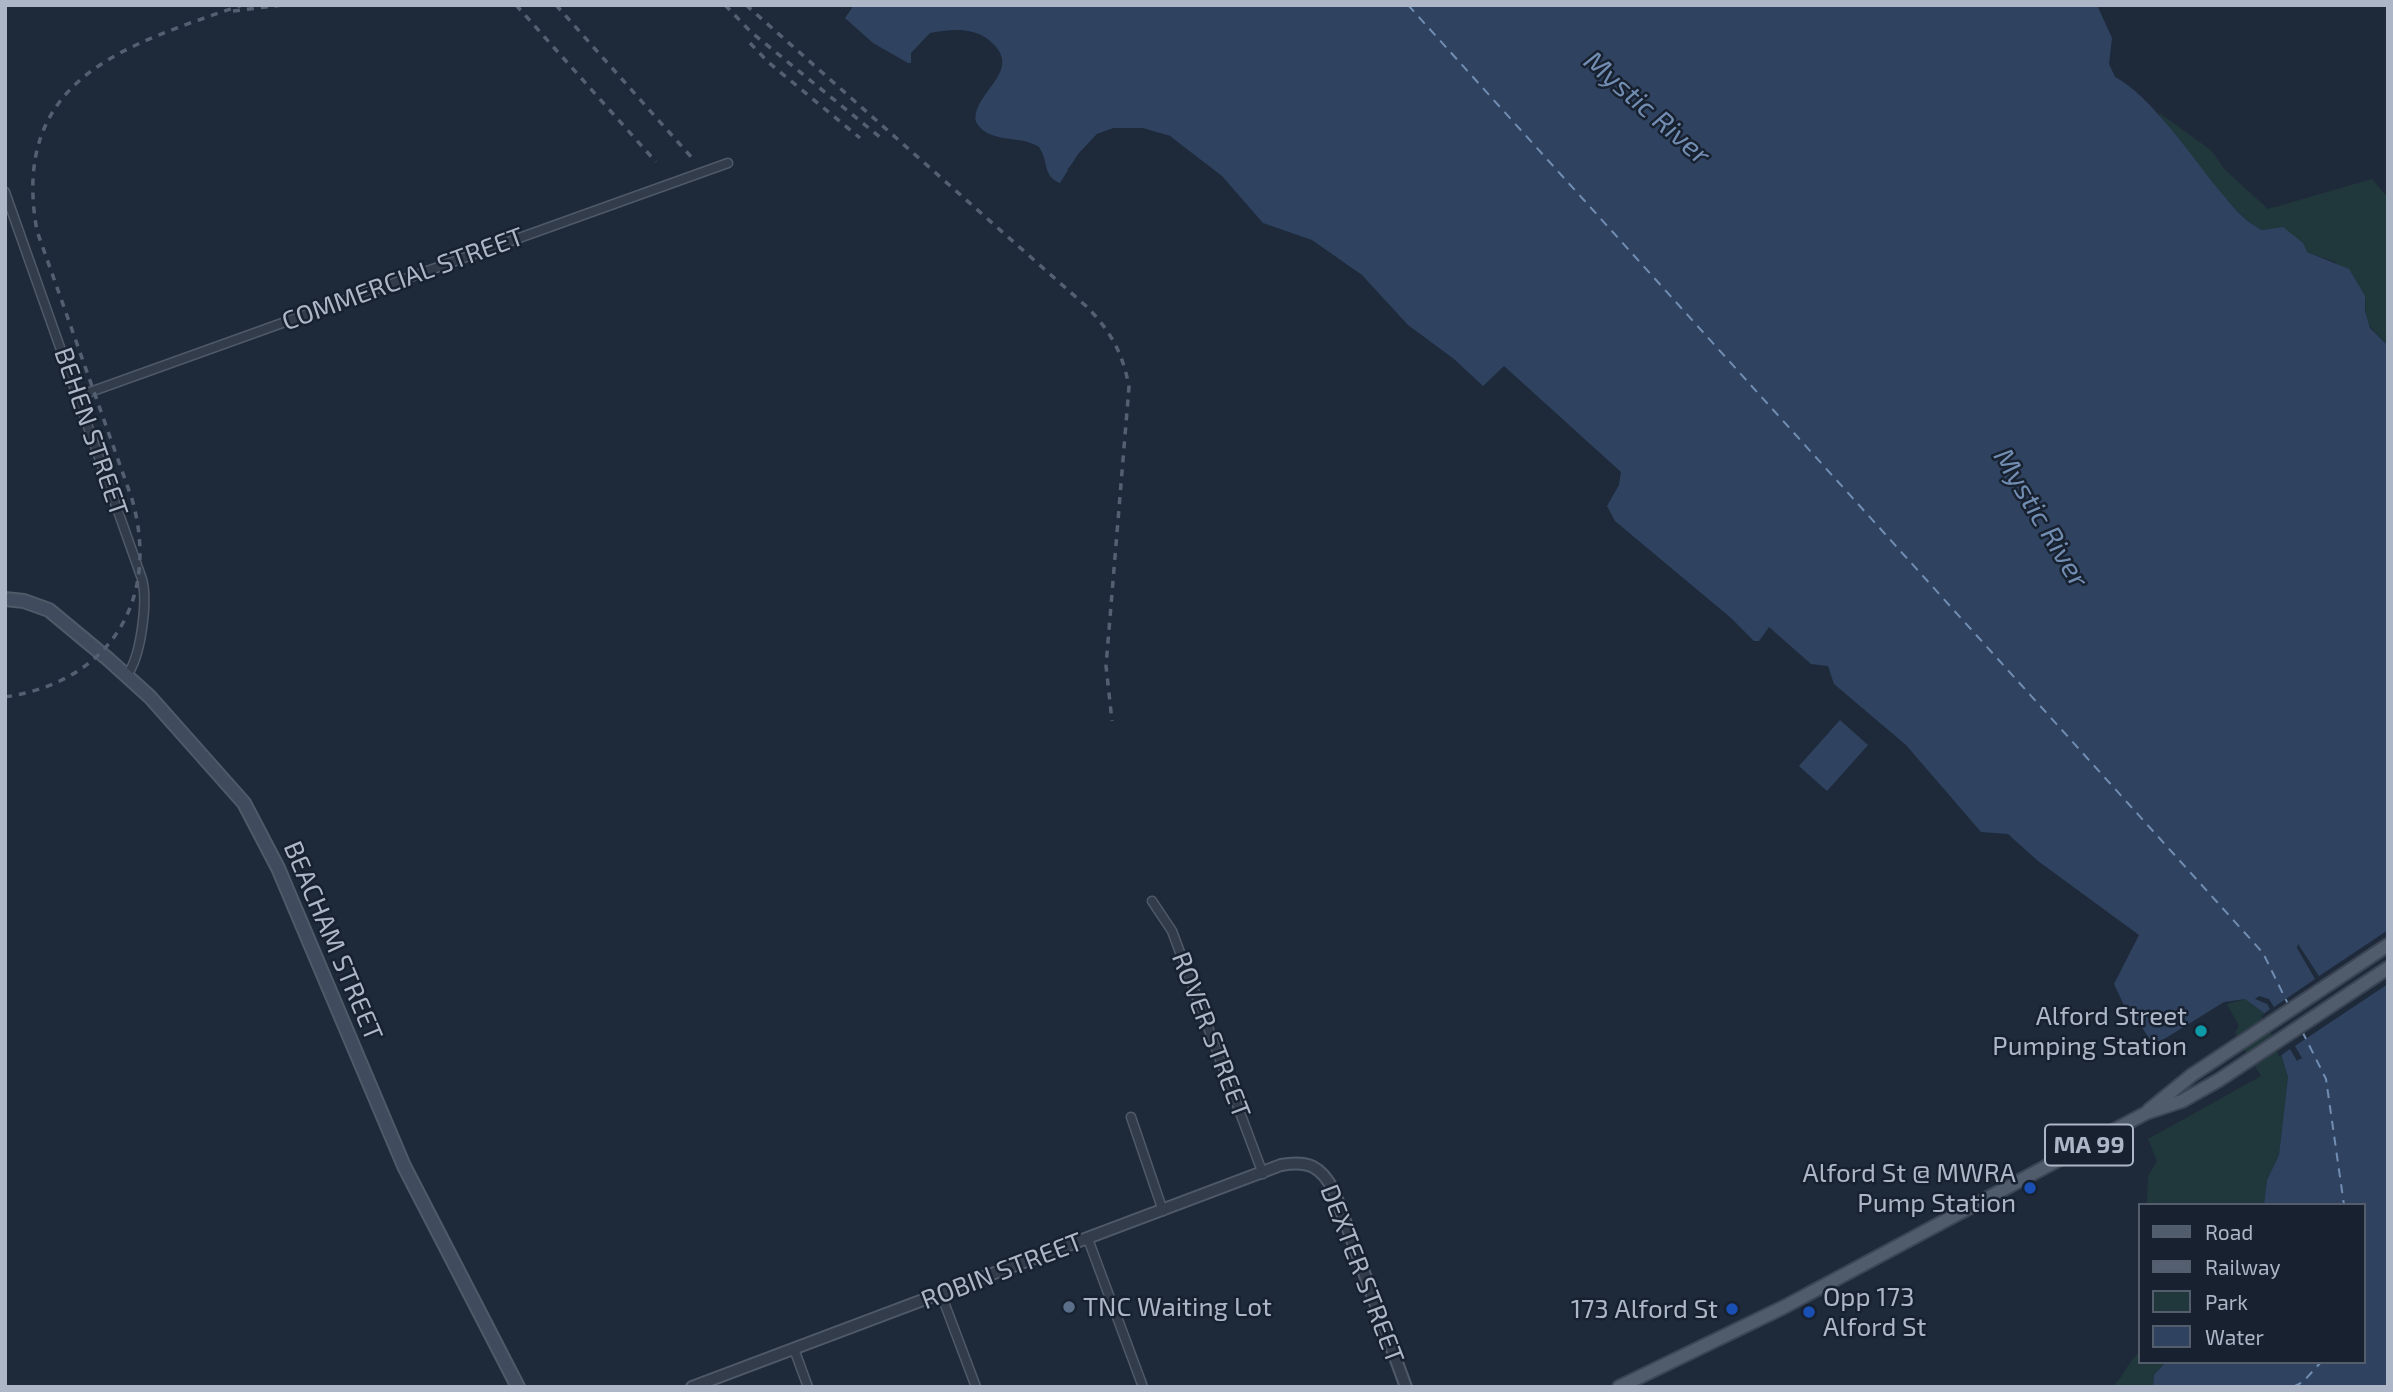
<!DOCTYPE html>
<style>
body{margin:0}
#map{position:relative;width:2393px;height:1392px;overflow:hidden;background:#1e2a3a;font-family:"Exo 2",sans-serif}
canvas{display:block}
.frame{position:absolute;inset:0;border:7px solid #adb6c7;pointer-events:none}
.legend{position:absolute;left:2138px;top:1203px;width:228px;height:161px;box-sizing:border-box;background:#18212f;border:2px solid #545d6c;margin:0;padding:9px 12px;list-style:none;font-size:21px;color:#adb6c7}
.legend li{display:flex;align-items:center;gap:14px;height:35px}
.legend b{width:35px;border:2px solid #545d6c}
</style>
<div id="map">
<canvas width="2393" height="1392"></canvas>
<div class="frame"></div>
<ul class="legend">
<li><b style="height:9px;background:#505b6b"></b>Road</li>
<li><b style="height:9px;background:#546072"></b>Railway</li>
<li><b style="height:19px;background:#20383b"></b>Park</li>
<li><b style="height:19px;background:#2f4361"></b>Water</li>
</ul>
</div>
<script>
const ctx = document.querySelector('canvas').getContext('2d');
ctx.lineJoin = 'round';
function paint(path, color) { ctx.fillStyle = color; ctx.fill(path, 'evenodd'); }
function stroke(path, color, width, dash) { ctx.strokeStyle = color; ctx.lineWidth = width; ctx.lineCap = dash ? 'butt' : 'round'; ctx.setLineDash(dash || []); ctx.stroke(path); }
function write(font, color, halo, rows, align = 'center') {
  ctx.font = font + ' "Exo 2",sans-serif'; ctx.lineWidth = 5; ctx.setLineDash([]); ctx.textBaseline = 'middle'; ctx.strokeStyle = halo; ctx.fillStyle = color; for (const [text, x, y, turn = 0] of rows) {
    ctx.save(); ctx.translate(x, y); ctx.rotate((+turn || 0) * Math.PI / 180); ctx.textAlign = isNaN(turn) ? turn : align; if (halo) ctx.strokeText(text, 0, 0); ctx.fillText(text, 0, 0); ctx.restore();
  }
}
const green = new Path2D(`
 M2158,112L2212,151L2224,169L2268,209L2372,179L2388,198V346C2376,332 2362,323 2366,303L2335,262L2307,252L2283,227L2262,230C2237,219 2172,138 2158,112Z
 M2245,999L2264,1013L2273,1027L2288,1077L2279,1155L2267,1180L2264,1205H2147L2148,1176L2157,1161L2148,1139L2261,1076L2235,1033L2239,1026L2227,1004Z
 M2139,1353V1362H2166L2154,1375L2153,1387H2112C2125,1376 2127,1362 2139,1353Z`);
const water = new Path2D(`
 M854,5H2097L2112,38L2109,64L2115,77C2150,95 2192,157 2218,189C2232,205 2243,221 2262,230L2283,227L2303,243L2307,252L2349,269L2365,296V311L2370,328L2388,346V1387H2153L2154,1375L2166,1362H2363V1205H2264L2267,1180L2279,1155L2288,1077L2273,1027L2264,1013L2245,999L2224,1002L2161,1041H2151L2141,1026L2130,1018L2114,984L2139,935L2038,861L2008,834L1981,832L1906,745L1834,684L1828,666L1811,664L1769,627L1759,641H1754L1731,618L1615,521L1607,506L1619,485L1621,472L1504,366L1483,386L1454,359L1408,325L1362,275L1312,240L1263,223L1222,176L1170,136L1142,128H1114L1097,134L1078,154L1060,183C1042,176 1049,161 1039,147C1019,134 990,145 976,122C971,92 1027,71 989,40C973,27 950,29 930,33L911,53V63H908L873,43L845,18Z
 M1840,720L1868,745L1827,791L1799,766Z`);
const pier = new Path2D(`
 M5,5H222L201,15L175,18L72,47L53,43L25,21L5,18Z
 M1142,128L1170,136L1181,146V150L1159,135L1109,132L1094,140L1072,169L1067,170L1097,134L1114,128Z
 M2388,930V984L2295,1046L2302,1058L2297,1061L2290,1049L2279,1057L2269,1028L2261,1016L2270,1009L2267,1004L2255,999L2259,996L2269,999L2274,1007L2315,979L2297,948L2298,944L2319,976Z`);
const ferry = new Path2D(`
 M1408,5L2263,953L2288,1004
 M2302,1031L2326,1079L2344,1205
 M2293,1387L2303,1382L2321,1362`);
const minor = new Path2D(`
 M5,192L142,579C148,601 141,657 127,675
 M79,396L728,163
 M1152,901L1172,931L1263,1174
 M1131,1117L1163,1211
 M1088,1239L1143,1387
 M941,1294L976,1387
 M794,1349L808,1387`);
const tertiary = new Path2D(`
 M692,1387L1281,1165C1308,1160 1321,1166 1334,1191L1406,1387`);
const secondary = new Path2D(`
 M5,599L24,601L49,610L108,659L150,697L244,803L278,868L404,1166L518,1387`);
const primary = new Path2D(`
 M2149,1110L2192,1075L2388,945
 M1619,1387L1784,1307L2146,1113L2182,1101L2219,1080L2388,968`);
const rail = new Path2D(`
 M516,5L656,162
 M556,5L693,159
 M725,5L751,32L881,138
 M746,5L1086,306C1110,330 1123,353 1129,387L1106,666L1112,721
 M233,11L282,5
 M750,43L768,62L860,138
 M5,697C109,682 161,601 132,499L37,231C9,77 127,45 242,5`);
const markers = [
 [2201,1031,7,"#0f9aa8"],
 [2030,1188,7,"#1a4fb4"],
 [1069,1307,7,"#5c6f8a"],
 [1732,1309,7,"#1a4fb4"],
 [1809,1312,7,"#1a4fb4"]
];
const shields = [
 [2089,1145,88]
];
const shieldNames = [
 ["MA 99",2089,1145]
];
const streetNames = [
 ["COMMERCIAL STREET",403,279,-20],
 ["BEHEN STREET",91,432,71],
 ["BEACHAM STREET",333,941,67],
 ["ROVER STREET",1211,1035,69],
 ["ROBIN STREET",1002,1271,-21],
 ["DEXTER STREET",1362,1274,69]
];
const poiNames = [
 ["Alford Street",2187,1016],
 ["Pumping Station",2187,1046],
 ["Alford St @ MWRA",2016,1173],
 ["Pump Station",2016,1203],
 ["Opp 173",1823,1297,"left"],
 ["Alford St",1823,1327,"left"],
 ["TNC Waiting Lot",1083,1307,"left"],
 ["173 Alford St",1718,1309]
];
const waterNames = [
 ["Mystic River",1647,108,41],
 ["Mystic River",2041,518,59]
];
paint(green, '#20383b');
paint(water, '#2f4361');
paint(pier, '#1e2a3a');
stroke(ferry, '#728db2', 2, [9, 7]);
stroke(minor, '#505968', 11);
stroke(tertiary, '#505968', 14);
stroke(secondary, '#505968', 16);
stroke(primary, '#3c4554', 16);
stroke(minor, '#323c4a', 8);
stroke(tertiary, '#323c4a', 10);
stroke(secondary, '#404b5e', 12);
stroke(primary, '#505b6b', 12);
stroke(rail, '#546072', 3.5, [7, 7]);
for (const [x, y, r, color] of markers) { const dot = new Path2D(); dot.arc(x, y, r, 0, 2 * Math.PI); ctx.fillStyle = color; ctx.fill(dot); stroke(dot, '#18212f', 2.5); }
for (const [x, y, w] of shields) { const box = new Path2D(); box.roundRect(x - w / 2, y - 20.5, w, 41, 5); ctx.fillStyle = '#18212f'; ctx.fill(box); stroke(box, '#adb6c7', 2); }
write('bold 24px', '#adb6c7', null, shieldNames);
write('26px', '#adb6c7', '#18212f', streetNames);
write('26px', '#adb6c7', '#18212f', poiNames, 'right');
write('italic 28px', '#728db2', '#18212f', waterNames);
</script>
